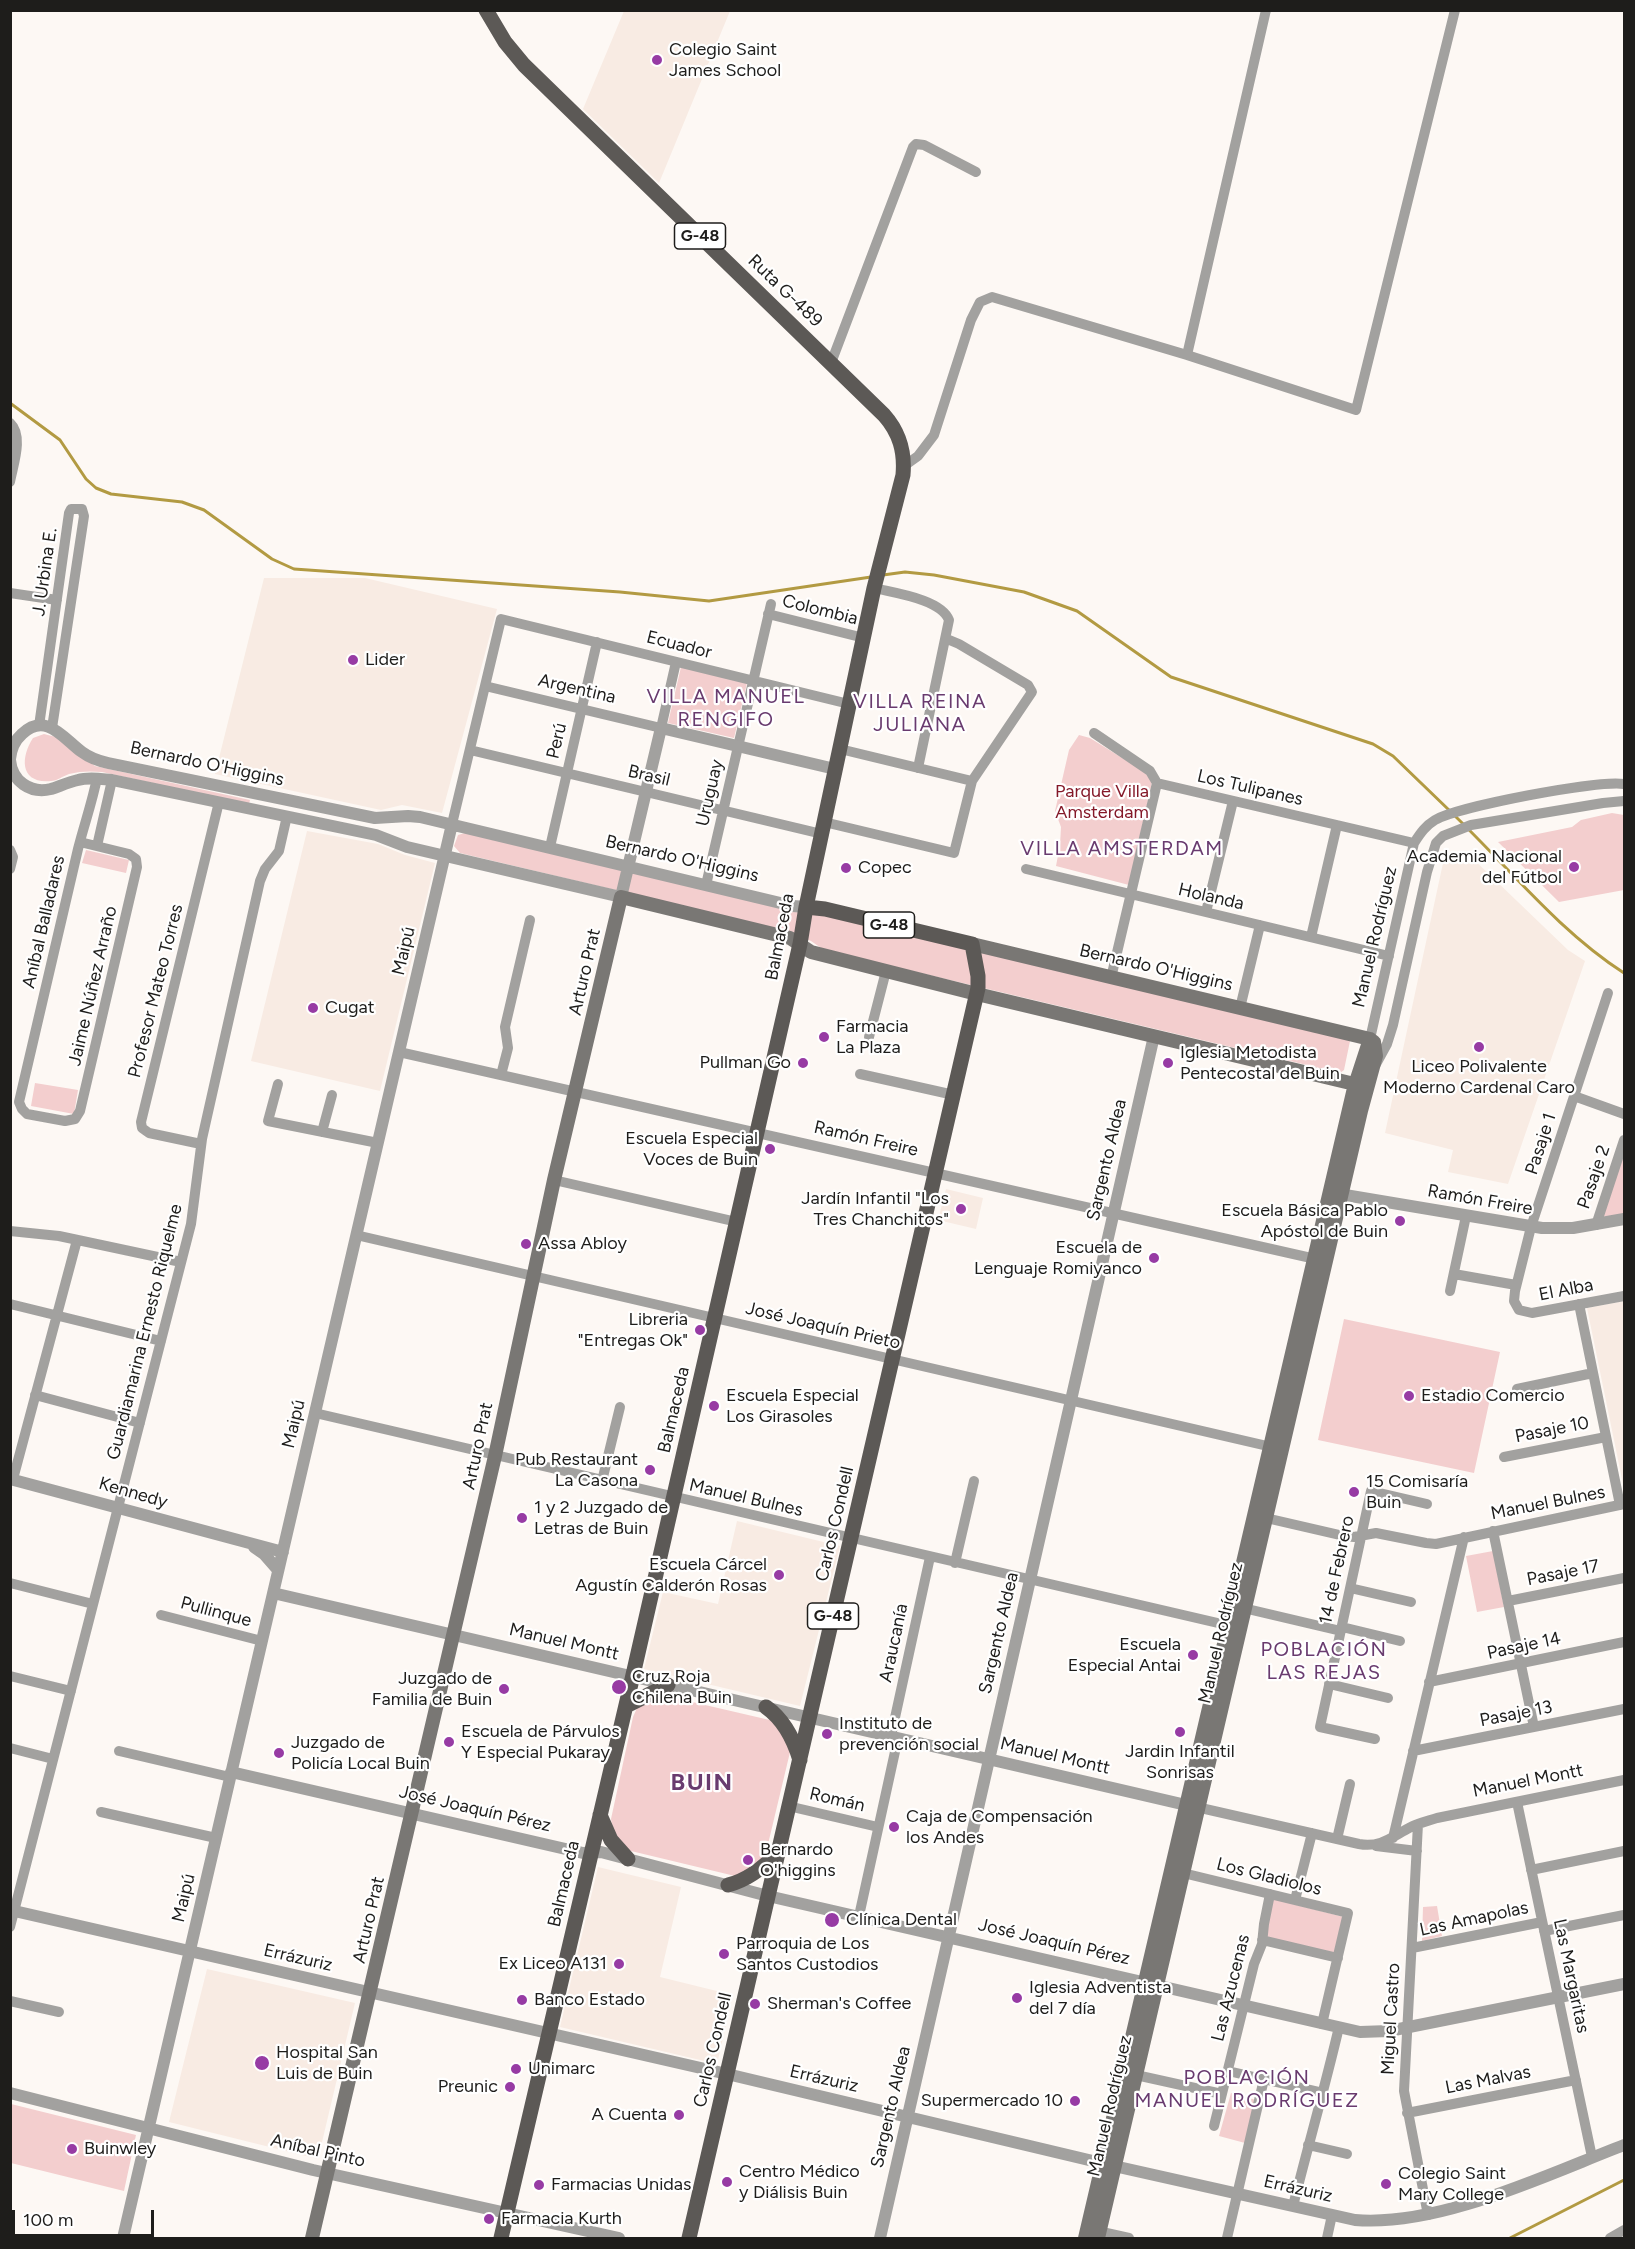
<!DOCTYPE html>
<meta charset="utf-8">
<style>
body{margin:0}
#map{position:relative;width:1635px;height:2249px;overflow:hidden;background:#fdf8f4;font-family:Figtree,sans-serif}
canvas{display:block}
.frame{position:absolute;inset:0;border:12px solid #1e1d1b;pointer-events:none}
.scale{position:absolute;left:12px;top:2210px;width:142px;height:27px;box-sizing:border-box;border:3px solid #1e1d1b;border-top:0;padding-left:8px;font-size:18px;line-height:21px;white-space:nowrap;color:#1e1d1b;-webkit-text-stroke:4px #fff;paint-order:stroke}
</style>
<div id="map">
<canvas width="1635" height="2249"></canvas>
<div class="frame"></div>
<div class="scale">100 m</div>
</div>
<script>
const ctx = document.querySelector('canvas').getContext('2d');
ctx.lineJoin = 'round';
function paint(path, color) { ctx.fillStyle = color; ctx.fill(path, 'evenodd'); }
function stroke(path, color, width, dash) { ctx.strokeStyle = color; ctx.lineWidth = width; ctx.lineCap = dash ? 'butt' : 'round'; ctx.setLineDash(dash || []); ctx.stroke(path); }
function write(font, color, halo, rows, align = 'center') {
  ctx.font = font + ' Figtree,sans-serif'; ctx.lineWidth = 4.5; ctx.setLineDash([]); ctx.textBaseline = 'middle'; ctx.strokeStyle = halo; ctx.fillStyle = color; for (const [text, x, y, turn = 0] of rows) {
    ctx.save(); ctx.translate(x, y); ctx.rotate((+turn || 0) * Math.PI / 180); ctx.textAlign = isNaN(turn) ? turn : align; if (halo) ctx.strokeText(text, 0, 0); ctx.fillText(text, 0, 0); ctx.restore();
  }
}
const built = new Path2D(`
 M624,11H730L659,183L583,109Z
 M264,578H365L497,609L442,813L402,805L381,810L215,774Z
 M307,831L378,844L405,855L435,863L380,1091L251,1061Z
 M1467,853L1568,950L1585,961L1508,1184L1448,1172L1453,1150L1385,1133L1443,863H1459Z
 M946,1189L983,1198L976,1229L938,1220Z
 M1624,1301V1489L1587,1308Z
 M737,1521L840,1546L800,1706L644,1669L663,1592L718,1604Z
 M598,1867L681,1887L660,1977L733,1995L717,2064L560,2027Z
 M207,1969L355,2003L318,2159L169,2122Z`);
const green = new Path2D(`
 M681,667L747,683L734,738L668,723Z
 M44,734L56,737L95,766L250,800L249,804L102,772C91,771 80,771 69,774C63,776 57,781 51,781C20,784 20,758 33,738Z
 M1079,735L1090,738L1148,774L1152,782L1129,885L1056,866L1060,845L1061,827L1055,811L1069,750Z
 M1612,813L1624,815V890L1559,902L1498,842L1572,827L1581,820Z
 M465,833L974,950L1346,1038L1350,1041L1344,1070L1340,1073L1332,1071L824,950L811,941L787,931L460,853L454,846L458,835Z
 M86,850L129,860L126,873L82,863Z
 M35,1083L78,1090L74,1114L31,1106Z
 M1624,1151V1214L1602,1217Z
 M1344,1319L1500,1352L1474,1473L1318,1440Z
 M1493,1551L1504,1607L1477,1612L1466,1556Z
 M662,1695L774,1721L791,1748L764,1861L735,1876L631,1851C621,1844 612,1831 611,1819L633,1717L637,1708Z
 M1273,1899L1344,1917L1335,1954L1263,1937Z
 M1437,1906L1442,1936L1422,1941L1423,1907Z
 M1231,2093L1256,2100L1245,2143L1219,2136Z
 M11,2104L136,2135L124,2191L11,2163Z`);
const stream = new Path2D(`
 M10,403L60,440L86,479L96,488L111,494L182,502L204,510L272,559L294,569L620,592L709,601L871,577
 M883,575L905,572L934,575L1024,592L1077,611L1171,677L1373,744L1393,756L1450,811
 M1455,816C1510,869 1559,931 1624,973
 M1510,2238L1624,2180`);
const minor = new Path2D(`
 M1187,355L1266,10
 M831,363L913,147L916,144L924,145L976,172
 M10,423C24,436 13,465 10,482
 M904,466L918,456L934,435L971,320L980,302L992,297L1187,355L1356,410L1455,10
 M874,588C894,593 941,599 949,620L918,768
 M10,593L57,600
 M768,614L864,638
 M485,686L661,728L676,662
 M39,726L69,513L71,509H82L84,516L52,728
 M1094,733L1150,771L1157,783
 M840,749L972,781
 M470,750L822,834
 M1157,783L1414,843
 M824,822L954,853L972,781L1032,692L1028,685L959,644L947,639
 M452,824L501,619L849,704
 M80,842L129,854L136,859L137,867L80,1111L75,1119L65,1121L27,1114L22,1109L19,1102L78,849C84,825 92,803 97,778
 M97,846L112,780
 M550,847L597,642
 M10,850L13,857L10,869
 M1026,869L1389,956
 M706,885L771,604
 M1206,912L1233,801
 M1311,937L1337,825
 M1111,978L1157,783
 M1608,993L1531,1227L1515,1291L1514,1301L1519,1310L1532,1313L1624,1296
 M1240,1008L1260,925
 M869,1037L886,971
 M1370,1039L1414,843C1420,834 1425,826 1435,820C1460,806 1597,780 1624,784
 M399,1052L1320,1260
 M1376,1064L1387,1044L1393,1025L1427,872L1436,843L1443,836L1471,825L1603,803L1624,801
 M860,1074L954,1095
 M501,1075L508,1048L505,1027L530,920
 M278,1084L268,1121L378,1143
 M1574,1096L1624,1114
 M322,1132L332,1095
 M201,1144L149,1133L142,1128L141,1122L219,802
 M554,1180L737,1222
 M1596,1225L1624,1140
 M10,1231L59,1236L181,1262
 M356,1235L1276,1448
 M1454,1274L1516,1285
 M1450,1291L1466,1216
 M10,1304L161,1341
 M1579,1304L1620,1505
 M1517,1389L1593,1373
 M35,1395L140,1423
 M315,1413L1235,1627
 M1504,1457L1606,1437
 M13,1479L77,1240
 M602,1481L620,1407
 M1266,1518L1344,1536L1354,1537L1376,1533L1426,1543L1436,1544L1624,1504
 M1493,1531L1534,1727
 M955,1563L974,1481
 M10,1583L93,1604
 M1350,1588L1411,1602
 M1508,1601L1624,1578
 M1239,1607L1341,1631
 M161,1615L262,1641
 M1342,1627L1400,1641
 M10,1676L71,1691
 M1429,1682L1624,1642
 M1329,1684L1388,1698
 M891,1736L930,1557
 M1375,1739L1320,1727L1371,1491L1427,1504
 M10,1748L53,1759
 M119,1751L230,1777
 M1413,1751L1624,1709
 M1517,1802L1592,2157
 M788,1806L878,1827
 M1192,1806L1359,1844C1380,1848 1392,1837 1409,1828C1418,1823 1428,1821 1437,1818L1624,1780
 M101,1812L216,1838
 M1418,1824L1404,2091L1428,2215
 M1393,1838L1464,1537
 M1337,1839L1350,1784
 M1376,1846L1417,1851
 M1531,1870L1624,1851
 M1183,1873L1348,1913L1322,2024
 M1295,1900L1312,1833
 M859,1916L898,1738
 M10,1927L191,1224L202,1139L260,881L265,869L279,851L287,816
 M1544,1931L1624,1915
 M1262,1940L1338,1958
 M1412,1948L1542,1922
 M10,2001L59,2012
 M1228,2071L1324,2093
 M1136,2075L1222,2094
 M1407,2113L1576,2080
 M1214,2126L1254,1964L1262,1944L1264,1924L1270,1894
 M1308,2145L1347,2154
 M1293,2206C1308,2146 1325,2087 1339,2027
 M1093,2230L1129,2238
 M1227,2238L1264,2079
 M1327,2238L1332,2215
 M1610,2238L1624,2230`);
const tertiary = new Path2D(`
 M10,759C11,749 14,741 22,734C46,711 64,739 82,752C90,758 99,761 108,763L375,818L408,816L420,817L793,906L806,907
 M10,760C12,781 30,794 51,789C60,786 69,782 78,780C89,777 100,779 112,780L376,835L407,847L621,897L661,728L835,769
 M1333,1193L1542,1228H1573L1624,1219
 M10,1479L283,1552
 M254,1547L264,1554L278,1570
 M273,1593L1186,1805
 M231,1772L583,1853L601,1852L768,1896L1360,2032L1389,2031L1624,1984
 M10,1910L727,2074L1114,2166L1355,2220C1439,2227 1546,2175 1624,2145
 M10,2093L313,2170L619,2238
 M123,2238L452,824
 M880,2238L1154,1036`);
const secondary = new Path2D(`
 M972,944L1370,1039
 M312,2238L495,1456L554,1180L621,897L790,938L811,952L977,994L1367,1087
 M1085,2238L1354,1088L1370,1039
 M1098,2238L1361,1111L1376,1056L1374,1042L1370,1039`);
const primary = new Path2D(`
 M486,10L505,42L524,65L884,415C900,433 905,452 903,475L874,588L806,907L800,944L630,1688L501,2238
 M626,1706L668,1685
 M766,1707C783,1719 794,1740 800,1760
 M600,1815L611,1840L628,1859
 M728,1885C748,1880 763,1868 777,1853
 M689,2238L978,988V976L972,944L825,909L806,907`);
const markers = [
 [657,60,6,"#973ba4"],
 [353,660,6,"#973ba4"],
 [1574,867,6,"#973ba4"],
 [846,868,6,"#973ba4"],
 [313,1008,6,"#973ba4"],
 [824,1037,6,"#973ba4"],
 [1479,1047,6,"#973ba4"],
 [803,1063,6,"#973ba4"],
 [1168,1063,6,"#973ba4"],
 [770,1149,6,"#973ba4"],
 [961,1209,6,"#973ba4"],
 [1400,1221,6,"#973ba4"],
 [526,1244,6,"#973ba4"],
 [1154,1258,6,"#973ba4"],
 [700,1330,6,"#973ba4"],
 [1409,1396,6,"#973ba4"],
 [714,1406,6,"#973ba4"],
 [650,1470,6,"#973ba4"],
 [1354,1492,6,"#973ba4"],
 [522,1518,6,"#973ba4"],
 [779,1575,6,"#973ba4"],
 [1193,1655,6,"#973ba4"],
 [619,1687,8,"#973ba4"],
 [504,1689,6,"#973ba4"],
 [1180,1732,6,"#973ba4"],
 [827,1734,6,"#973ba4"],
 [449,1742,6,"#973ba4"],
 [279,1753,6,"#973ba4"],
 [894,1827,6,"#973ba4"],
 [748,1860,6,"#973ba4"],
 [832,1920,8,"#973ba4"],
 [724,1954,6,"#973ba4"],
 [619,1964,6,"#973ba4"],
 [1017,1998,6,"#973ba4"],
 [522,2000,6,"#973ba4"],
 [755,2004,6,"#973ba4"],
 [262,2063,8,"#973ba4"],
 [516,2069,6,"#973ba4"],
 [510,2087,6,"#973ba4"],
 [1075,2101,6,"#973ba4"],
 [679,2115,6,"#973ba4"],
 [72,2149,6,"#973ba4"],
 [727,2182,6,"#973ba4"],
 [1386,2184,6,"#973ba4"],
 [539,2185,6,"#973ba4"],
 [489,2219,6,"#973ba4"]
];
const shields = [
 [700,236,51],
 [889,925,51],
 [833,1616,51]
];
const shieldNames = [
 ["G-48",700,236],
 ["G-48",889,925],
 ["G-48",833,1616]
];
const poiNames = [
 ["Colegio Saint",669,50],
 ["James School",669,71],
 ["Lider",365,660],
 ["Academia Nacional",1562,857,"right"],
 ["del Fútbol",1562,878,"right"],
 ["Copec",858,868],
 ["Cugat",325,1008],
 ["Farmacia",836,1027],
 ["La Plaza",836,1048],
 ["Iglesia Metodista",1180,1053],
 ["Pentecostal de Buin",1180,1074],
 ["Pullman Go",791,1063,"right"],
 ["Liceo Polivalente",1479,1067,"center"],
 ["Moderno Cardenal Caro",1479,1088,"center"],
 ["Escuela Especial",758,1139,"right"],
 ["Voces de Buin",758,1160,"right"],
 ["Jardín Infantil \"Los",949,1199,"right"],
 ["Tres Chanchitos\"",949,1220,"right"],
 ["Escuela Básica Pablo",1388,1211,"right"],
 ["Apóstol de Buin",1388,1232,"right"],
 ["Assa Abloy",538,1244],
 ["Escuela de",1142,1248,"right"],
 ["Lenguaje Romiyanco",1142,1269,"right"],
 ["Libreria",688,1320,"right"],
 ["\"Entregas Ok\"",688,1341,"right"],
 ["Escuela Especial",726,1396],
 ["Los Girasoles",726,1417],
 ["Estadio Comercio",1421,1396],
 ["Pub Restaurant",638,1460,"right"],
 ["La Casona",638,1481,"right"],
 ["15 Comisaría",1366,1482],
 ["Buin",1366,1503],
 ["1 y 2 Juzgado de",534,1508],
 ["Letras de Buin",534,1529],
 ["Escuela Cárcel",767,1565,"right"],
 ["Agustín Calderón Rosas",767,1586,"right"],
 ["Escuela",1181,1645,"right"],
 ["Especial Antai",1181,1666,"right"],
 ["Cruz Roja",632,1677],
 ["Chilena Buin",632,1698],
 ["Juzgado de",492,1679,"right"],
 ["Familia de Buin",492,1700,"right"],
 ["Instituto de",839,1724],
 ["prevención social",839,1745],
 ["Escuela de Párvulos",461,1732],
 ["Y Especial Pukaray",461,1753],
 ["Juzgado de",291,1743],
 ["Policía Local Buin",291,1764],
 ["Jardin Infantil",1180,1752,"center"],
 ["Sonrisas",1180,1773,"center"],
 ["Caja de Compensación",906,1817],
 ["los Andes",906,1838],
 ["Bernardo",760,1850],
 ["O'higgins",760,1871],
 ["Clínica Dental",846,1920],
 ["Parroquia de Los",736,1944],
 ["Santos Custodios",736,1965],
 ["Ex Liceo A131",607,1964,"right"],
 ["Iglesia Adventista",1029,1988],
 ["del 7 día",1029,2009],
 ["Banco Estado",534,2000],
 ["Sherman's Coffee",767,2004],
 ["Hospital San",276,2053],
 ["Luis de Buin",276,2074],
 ["Unimarc",528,2069],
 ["Preunic",498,2087,"right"],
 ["Supermercado 10",1063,2101,"right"],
 ["A Cuenta",667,2115,"right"],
 ["Buinwley",84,2149],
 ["Centro Médico",739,2172],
 ["y Diálisis Buin",739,2193],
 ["Colegio Saint",1398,2174],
 ["Mary College",1398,2195],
 ["Farmacias Unidas",551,2185],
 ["Farmacia Kurth",501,2219]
];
const streetNames = [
 ["Ruta G-489",785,291,44],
 ["J. Urbina E.",45,572,-82],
 ["Colombia",820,610,14],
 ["Ecuador",679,645,14],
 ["Argentina",577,689,13],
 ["Perú",557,741,-77],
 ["Bernardo O'Higgins",207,764,12],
 ["Brasil",649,776,13],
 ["Los Tulipanes",1250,788,13],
 ["Uruguay",710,793,-77],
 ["Bernardo O'Higgins",682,859,13],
 ["Holanda",1211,897,13],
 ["Aníbal Balladares",44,922,-77],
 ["Balmaceda",780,937,-79],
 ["Manuel Rodríguez",1375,937,-77],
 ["Maipú",404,951,-77],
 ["Bernardo O'Higgins",1156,968,13],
 ["Arturo Prat",585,972,-77],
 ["Jaime Núñez Arraño",93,986,-77],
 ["Profesor Mateo Torres",156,991,-76],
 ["Ramón Freire",866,1139,13],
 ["Pasaje 1",1541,1144,-72],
 ["Sargento Aldea",1107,1160,-77],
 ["Pasaje 2",1594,1177,-71],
 ["Ramón Freire",1480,1200,10],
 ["El Alba",1566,1290,-11],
 ["José Joaquín Prieto",823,1326,13],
 ["Guardiamarina Ernesto Riquelme",145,1332,-76],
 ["Balmaceda",674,1410,-77],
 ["Maipú",294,1424,-77],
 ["Pasaje 10",1552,1430,-11],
 ["Arturo Prat",478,1446,-78],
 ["Kennedy",133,1493,16],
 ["Manuel Bulnes",746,1498,13],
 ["Manuel Bulnes",1548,1503,-11],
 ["Carlos Condell",835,1524,-77],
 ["14 de Febrero",1337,1570,-78],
 ["Pasaje 17",1563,1573,-11],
 ["Pullinque",216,1612,15],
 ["Sargento Aldea",999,1633,-77],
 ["Manuel Rodríguez",1221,1633,-77],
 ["Manuel Montt",564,1642,13],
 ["Araucanía",894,1643,-78],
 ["Pasaje 14",1524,1646,-12],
 ["Pasaje 13",1516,1714,-11],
 ["Manuel Montt",1055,1756,13],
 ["Manuel Montt",1528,1781,-11],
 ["Román",837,1800,13],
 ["José Joaquín Pérez",475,1809,13],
 ["Los Gladiolos",1269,1877,14],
 ["Balmaceda",564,1884,-77],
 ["Maipú",184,1898,-77],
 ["Las Amapolas",1474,1919,-12],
 ["Arturo Prat",369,1920,-77],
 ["José Joaquín Pérez",1054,1942,13],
 ["Errázuriz",298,1958,13],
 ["Las Margaritas",1571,1976,78],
 ["Las Azucenas",1231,1988,-76],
 ["Miguel Castro",1391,2019,-87],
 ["Carlos Condell",713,2050,-77],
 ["Errázuriz",824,2079,13],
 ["Las Malvas",1488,2080,-11],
 ["Manuel Rodríguez",1110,2106,-77],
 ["Sargento Aldea",891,2107,-77],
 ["Aníbal Pinto",318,2151,13],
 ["Errázuriz",1298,2189,13]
];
const parkNames = [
 ["Parque Villa",1102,792],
 ["Amsterdam",1102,813]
];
const neighbourhoodNames = [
 ["VILLA MANUEL",726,697],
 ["RENGIFO",726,720],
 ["VILLA REINA",920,702],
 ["JULIANA",920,725],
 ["VILLA AMSTERDAM",1122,849],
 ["POBLACIÓN",1324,1650],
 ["LAS REJAS",1324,1673],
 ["POBLACIÓN",1247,2078],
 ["MANUEL RODRÍGUEZ",1247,2101]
];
const districtNames = [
 ["BUIN",702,1783]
];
paint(built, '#f8ebe3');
paint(green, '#f3cece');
stroke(stream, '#b29a42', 3);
stroke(minor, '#a2a19f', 10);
stroke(tertiary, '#a2a19f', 12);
stroke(secondary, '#797774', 14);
stroke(primary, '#5c5956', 15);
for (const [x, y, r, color] of markers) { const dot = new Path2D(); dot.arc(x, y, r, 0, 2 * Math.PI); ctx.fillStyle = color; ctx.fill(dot); stroke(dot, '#fff', 2); }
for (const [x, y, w] of shields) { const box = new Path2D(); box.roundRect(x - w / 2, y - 13, w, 26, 4.5); ctx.fillStyle = '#fff'; ctx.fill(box); stroke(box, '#1e1d1b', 1.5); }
write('bold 16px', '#1e1d1b', null, shieldNames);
write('18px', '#1e1d1b', '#fff', poiNames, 'left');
write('18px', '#1e1d1b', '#fff', streetNames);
write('18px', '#841929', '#fff', parkNames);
ctx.letterSpacing = '1.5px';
write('20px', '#693b6f', '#fff', neighbourhoodNames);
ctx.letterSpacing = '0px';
ctx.letterSpacing = '1.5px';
write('bold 24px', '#693b6f', '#fff', districtNames);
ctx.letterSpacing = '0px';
</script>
